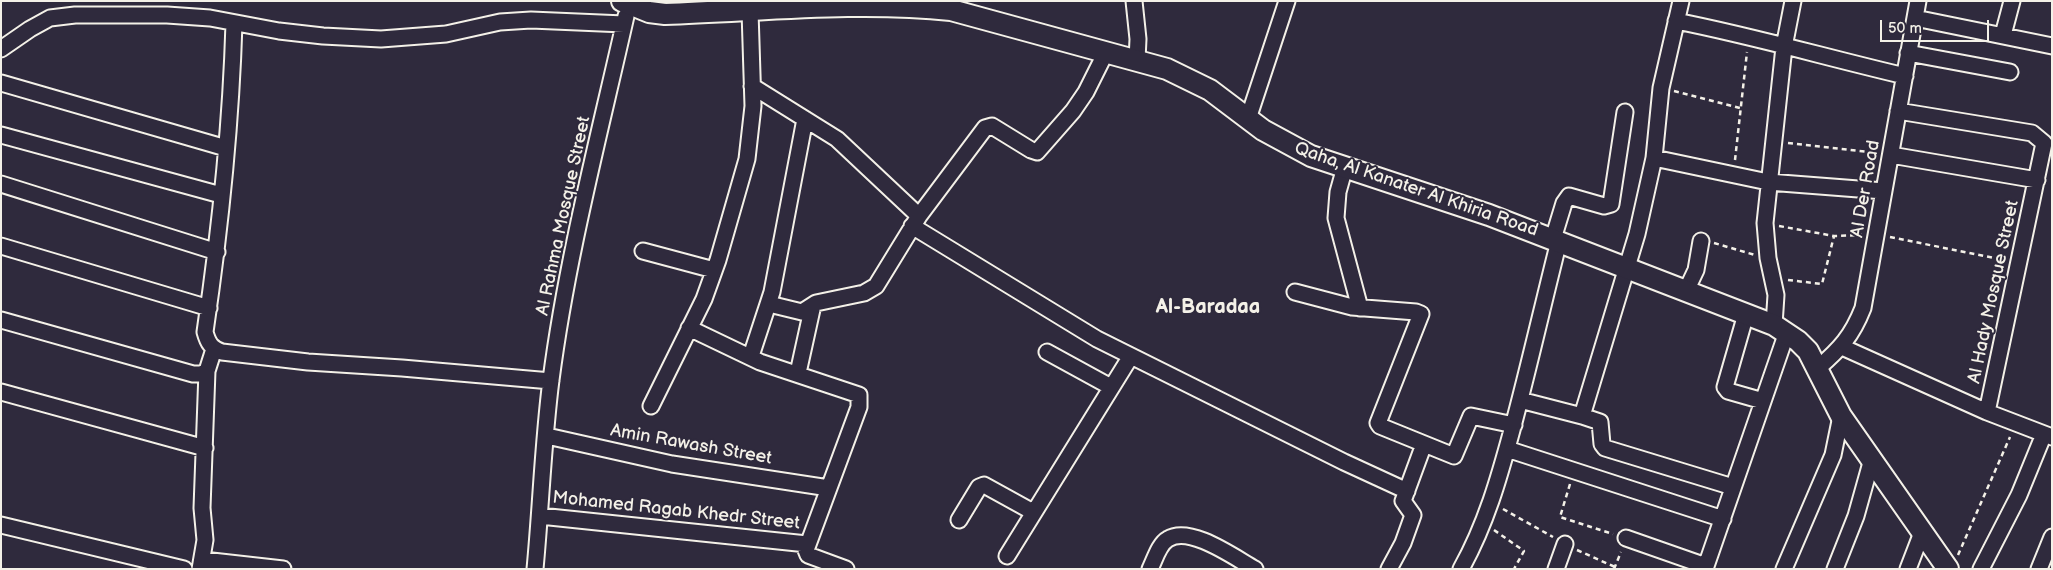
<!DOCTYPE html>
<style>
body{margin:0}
#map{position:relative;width:2053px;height:570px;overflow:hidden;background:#2f2a3d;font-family:"Balsamiq Sans",sans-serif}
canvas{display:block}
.frame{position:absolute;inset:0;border:2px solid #f4f1e8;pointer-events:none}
.scale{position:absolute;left:1880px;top:20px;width:109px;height:22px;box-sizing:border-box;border:2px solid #f4f1e8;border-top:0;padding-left:6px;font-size:15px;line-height:18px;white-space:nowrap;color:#f4f1e8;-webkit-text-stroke:4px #2f2a3d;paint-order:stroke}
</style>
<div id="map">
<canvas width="2053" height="570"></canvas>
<div class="frame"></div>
<div class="scale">50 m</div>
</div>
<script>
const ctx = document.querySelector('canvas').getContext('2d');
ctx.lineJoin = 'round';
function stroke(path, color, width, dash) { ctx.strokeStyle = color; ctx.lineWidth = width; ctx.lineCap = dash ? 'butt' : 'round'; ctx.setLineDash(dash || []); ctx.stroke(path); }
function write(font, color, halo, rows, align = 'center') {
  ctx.font = font + ' "Balsamiq Sans",sans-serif'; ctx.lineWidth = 4; ctx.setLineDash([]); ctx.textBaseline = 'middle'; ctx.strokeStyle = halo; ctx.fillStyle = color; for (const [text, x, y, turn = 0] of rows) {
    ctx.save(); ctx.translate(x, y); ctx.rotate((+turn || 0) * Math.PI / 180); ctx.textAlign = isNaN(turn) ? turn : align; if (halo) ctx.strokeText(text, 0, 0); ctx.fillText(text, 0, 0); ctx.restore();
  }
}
const path = new Path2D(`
 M1674,91L1740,108
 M1788,143L1877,153
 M1735,160L1747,52
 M1779,226L1834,236L1862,235
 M1890,237L2004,260
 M1714,243L1755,255
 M1788,280L1822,284L1834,236
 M1570,484L1560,517L1613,534
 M1503,509L1553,537
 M1494,530L1524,551L1514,569
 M1577,550L1615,567
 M1958,555L2010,437
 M1614,569L1621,552`);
const street = new Path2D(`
 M1134,1L1138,39L1137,60
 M1915,18L2052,46
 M1676,21C1753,36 1828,58 1905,76
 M234,23C231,126 220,230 205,332C208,343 211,348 222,352L308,362L402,368L551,381
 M2003,35L2012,1
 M1,49L30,29L50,18L75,15H167L210,18L279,31L323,36L381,39L446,34L500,22L531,20L624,24
 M1908,53L2010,72
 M1,83L226,148
 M752,86L837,139L919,216
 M1898,111L2032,133L2044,143L1987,412
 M1248,119L1287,1
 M1,135L221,195
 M1891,155L2037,180
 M1654,158L1768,182L1884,191
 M1345,167L1338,192L1336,218L1360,308
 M1,184L217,252
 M912,226L1097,339L1344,462L1407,491
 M1553,239L1564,203L1569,196L1604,206L1611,204L1625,112
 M1,246L209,308
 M643,251L714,270
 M1686,291L1696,270L1701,241
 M1295,292L1352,307L1416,312L1421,314L1378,423L1380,426L1454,456L1471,416L1514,425
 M769,304L802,312L816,303L864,293L876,286L919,216L985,128L992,126L1031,150L1037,152L1073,111L1086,92L1106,52
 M1746,314L1725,387L1728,391L1763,401
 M1,320L193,374H201L207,371L214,349
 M1774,325L1776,295L1768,258L1765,223L1784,47L1793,1
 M689,328L760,362L859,395V407L806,550L808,555L846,569
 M1842,347L1987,412L2052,437
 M1047,352L1111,387
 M751,356L772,292L805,119
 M1818,368C1840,349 1852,336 1863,308L1918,1
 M798,373L813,305
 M1,392L205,448
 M1520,400L1582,416L1637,234L1654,158L1661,88L1681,1
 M651,406L704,299L718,260L747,159L753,106L750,11
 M1582,416L1600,422L1602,444L1605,448L1733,487
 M547,436L672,464L829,488
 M1507,449L1723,519
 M540,516L807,544
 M959,520L979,487L984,485L1033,512
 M1,525L184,569
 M1626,538L1706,566
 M1007,556L1131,356
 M203,560L283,569
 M200,569L205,540L202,508L207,371
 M535,569C541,506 543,442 551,380C567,257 599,136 626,16
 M1150,569C1155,559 1159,544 1168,539C1190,525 1235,558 1255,569
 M1389,569L1403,543L1413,515L1403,501L1424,444
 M1461,569C1486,524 1499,478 1512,430C1529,367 1543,304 1559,241
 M1556,569L1565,544
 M1705,569L1787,332
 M1784,569L1833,455L1841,416
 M1835,569L1856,516L1872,459
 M1908,569L1923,530
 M1981,569L2019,495L2044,434
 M2039,569L2052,537`);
const secondary = new Path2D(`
 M622,1L649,12L665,14C760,11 856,0 951,10L1167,69L1210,90L1263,130L1311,156L1489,215L1774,325L1798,341L1808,351L1841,416L1948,569`);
const streetNames = [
 ["Al Der Road",1866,189,-80],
 ["Qaha, Al Kanater Al Khiria Road",1416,190,19],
 ["Al Rahma Mosque Street",564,216,-78],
 ["Al Hady Mosque Street",1994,292,-78],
 ["Amin Rawash Street",691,445,10],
 ["Mohamed Ragab Khedr Street",676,511,6]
];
const quarterNames = [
 ["Al-Baradaa",1208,308]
];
stroke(street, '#f4f1e8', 19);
stroke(secondary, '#f4f1e8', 24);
stroke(path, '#f4f1e8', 2.5, [5, 4]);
stroke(street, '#2f2a3d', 15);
stroke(secondary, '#2f2a3d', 20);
write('18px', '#f4f1e8', '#2f2a3d', streetNames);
write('bold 20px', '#f4f1e8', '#2f2a3d', quarterNames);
</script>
